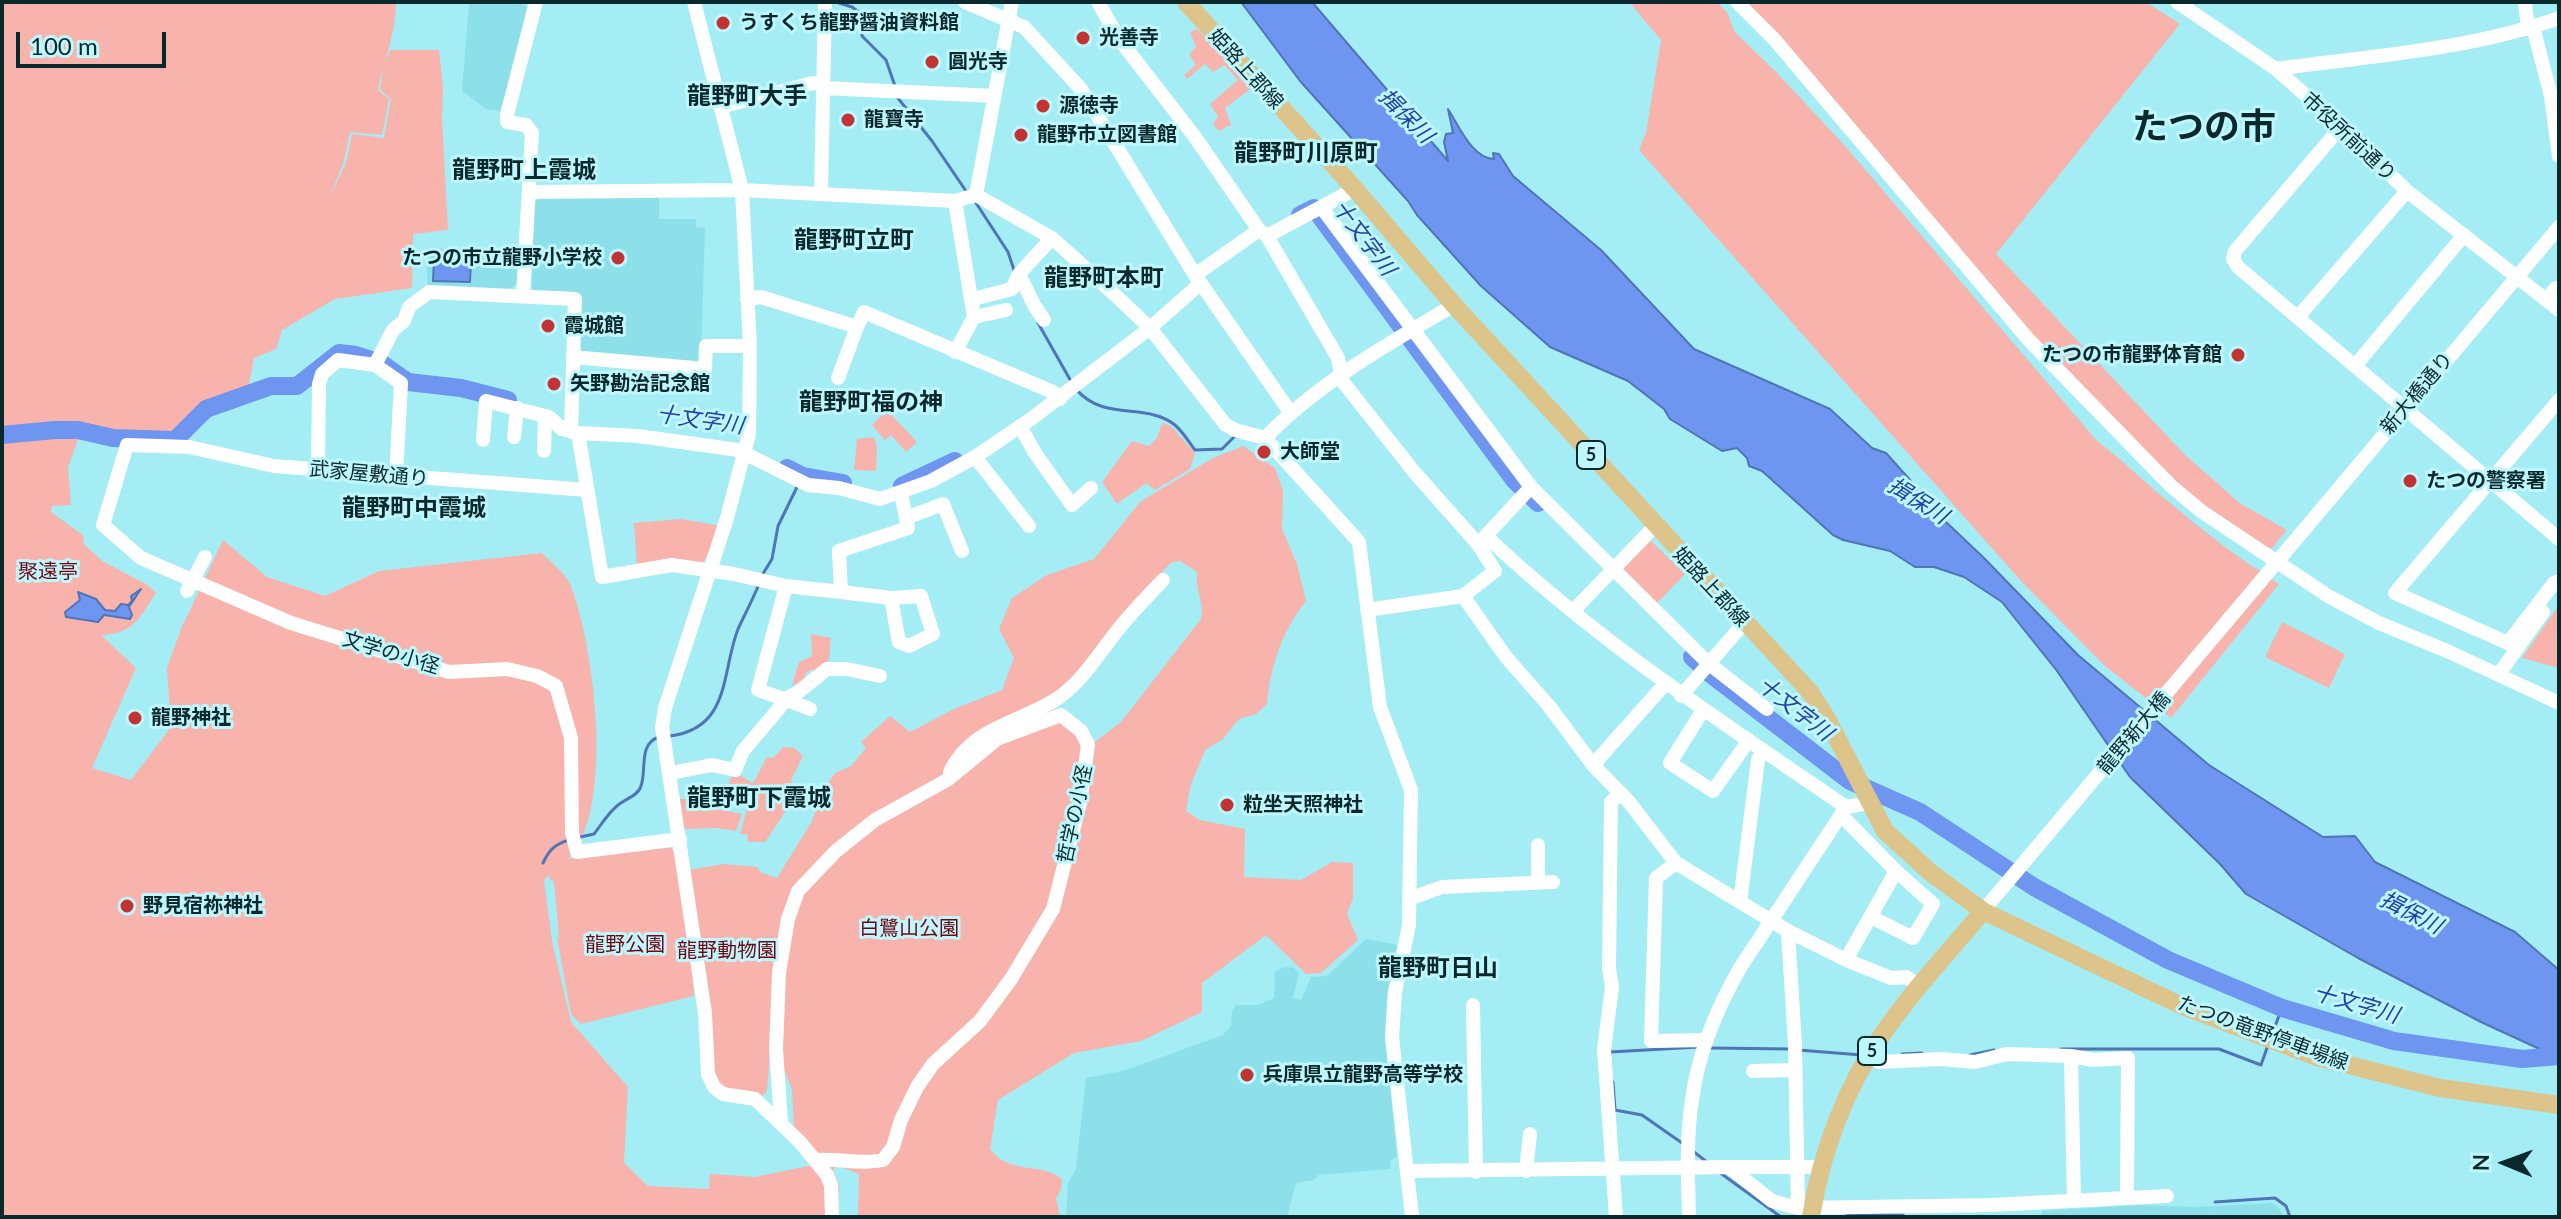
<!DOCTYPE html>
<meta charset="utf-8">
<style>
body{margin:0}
#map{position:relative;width:2561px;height:1219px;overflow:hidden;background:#a5edf5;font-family:Lato,sans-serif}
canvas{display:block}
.frame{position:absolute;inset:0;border:4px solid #0a292d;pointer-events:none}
.north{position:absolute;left:2465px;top:1123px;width:80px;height:80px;-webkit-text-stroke:6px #bff7fe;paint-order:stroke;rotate:271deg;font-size:22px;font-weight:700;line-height:32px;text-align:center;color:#0a292d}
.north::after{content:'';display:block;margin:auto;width:28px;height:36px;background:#0a292d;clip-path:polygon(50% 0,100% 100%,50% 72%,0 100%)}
.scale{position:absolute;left:16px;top:32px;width:150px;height:36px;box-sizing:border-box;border:4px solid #0a292d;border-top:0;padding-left:10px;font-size:24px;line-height:28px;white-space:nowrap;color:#0a292d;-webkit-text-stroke:6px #bff7fe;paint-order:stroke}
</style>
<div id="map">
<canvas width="2561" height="1219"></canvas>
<div class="frame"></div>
<div class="north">N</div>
<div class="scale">100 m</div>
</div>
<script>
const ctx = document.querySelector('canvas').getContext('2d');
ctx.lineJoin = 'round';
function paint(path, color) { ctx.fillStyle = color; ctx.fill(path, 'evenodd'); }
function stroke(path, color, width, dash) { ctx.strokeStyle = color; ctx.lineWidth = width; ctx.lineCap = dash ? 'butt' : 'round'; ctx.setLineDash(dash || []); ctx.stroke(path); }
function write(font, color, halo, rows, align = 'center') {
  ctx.font = font + ' Lato,"Noto Sans JP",sans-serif'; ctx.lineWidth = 6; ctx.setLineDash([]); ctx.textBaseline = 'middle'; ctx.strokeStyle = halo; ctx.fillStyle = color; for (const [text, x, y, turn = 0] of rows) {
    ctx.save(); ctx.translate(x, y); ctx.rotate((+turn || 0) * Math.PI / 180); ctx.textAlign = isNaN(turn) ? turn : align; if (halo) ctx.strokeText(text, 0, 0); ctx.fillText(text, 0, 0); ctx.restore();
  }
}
const built = new Path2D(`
 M469,2H518L531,9L500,111L486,109L462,91Z
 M542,195L659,196V219H696V227L705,228L701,358L694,365L579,352L580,295L536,294L532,289L534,203Z
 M427,248L522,251L521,281L510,289L427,288Z
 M1366,939L1398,945L1387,995L1385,1036L1397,1157L1391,1160L1390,1169L1318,1175L1314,1180L1296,1183L1287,1217H1066L1068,1184L1076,1168L1086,1078L1123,1071L1223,1035L1231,1026L1232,1011L1236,1005H1258L1274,998L1275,972L1284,967L1294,968L1299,973L1293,998L1301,1000L1311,977L1327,976Z
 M2272,1203L2278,1207L2284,1217H2042V1211L2135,1205L2196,1207Z`);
const green = new Path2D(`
 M2,2H396C396,32 384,61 378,90L389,99L382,135L350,132L344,161L330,196L346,163L352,134L384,138L391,99L380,90L384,65L390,50H439L443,87L442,118L448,230L413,234L412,288L335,299L282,330L276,349L254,358L249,385L226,395L172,436L78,440L68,467L71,505L52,506L51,512L84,536L83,543L102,561L148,585L156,593C139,618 134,634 101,635L136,668L92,768L131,780L171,727L167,668L181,629L223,540L267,577L325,596L379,571L542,553C550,562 565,573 570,584C594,643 616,810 568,859L660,846H669L677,854L691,945L694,996L581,1024L571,1014L557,938L559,937L554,881L550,880L549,875L544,880L552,941L571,1022L628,1087L624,1163L648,1186L709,1189L710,1174L755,1177L813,1165L794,1129L792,1090L779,1056L770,1054L767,1091L761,1097L721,1087L714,1072L688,870L724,864L757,867L760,872L777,878L812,821L824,788L835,773L851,766L866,748L861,742L890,716L910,732L954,709L1002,690L1014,658L999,629L1012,598L1047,575L1094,559L1141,501L1213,458L1243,446L1275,468L1283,491L1282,529L1297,564L1306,601C1282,631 1271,665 1267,704L1256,714L1239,719L1222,740L1206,749L1191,784L1186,811L1200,820L1245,829L1244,877L1301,880L1332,862L1353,863V898L1347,914L1358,940L1321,973L1306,974L1266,935L1202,983V1012L1141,1041L1074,1053L998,1100L990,1149C1010,1176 1040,1161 1062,1179L1061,1190L1056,1198L1060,1217H858L859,1174L837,1165L833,1171L839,1185L838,1217H2ZM1180,561L1197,572C1195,592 1205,603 1201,619L1121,722L1092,744L1070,729L1052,710L1056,701L1163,571L1172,562Z
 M1629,2H1717L1727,12L1734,31L1777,73L1846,147L2097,441C2123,460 2144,482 2169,502C2204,532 2240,559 2279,584L2171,718L2105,666L2022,582L1639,150L1646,133L1661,40Z
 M1751,2H2146L2180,24L1996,254L2185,455L2241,504L2287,530L2272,548H2264L2195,501L2026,329L1749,4Z
 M1197,29L1253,87L1225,108L1231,125L1219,131L1213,124L1218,117L1210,104L1238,80L1224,65L1213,72L1205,64L1187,79L1184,75L1196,65L1189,54L1196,47L1190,32Z
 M887,410L917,442L906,452L891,435L885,440L872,425Z
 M1162,423L1171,426L1195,453L1190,469L1155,490L1146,483L1117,504L1102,482L1132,441L1149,446L1157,438Z
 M874,437L877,447L876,471L854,470L857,439Z
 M681,519L721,526L704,562L694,565L637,568L634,523Z
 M1650,540L1685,574L1655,605L1620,570Z
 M2559,605V668L2522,658Z
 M2282,622L2345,654L2329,688L2265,657Z
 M811,634L831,638L829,659L819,670H811L805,674V682L792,685L799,662L812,656Z
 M783,747L794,748L803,756L791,780L798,793L765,842H748L747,834H740L749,802L740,800L742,789L728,785L734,772L753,783L767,757L773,758Z
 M680,799H713L712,808L742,814L736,831L717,828L683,829Z`);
const water = new Path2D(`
 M1241,2H1312L1448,161L1444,142L1446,134L1453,133L1448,109C1459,126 1472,158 1494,159L1493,153L1499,154L1513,176L1601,250L1694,349L1830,409L1872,448L1886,453L1911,481L1926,503L1984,558L2078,655L2209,765L2323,837L2355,836L2375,862L2515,932L2559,970V1058L2481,1022L2358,958L2246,894L2220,864L2130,777L2057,671L2002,602L1964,577L1934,567H1915L1890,551L1843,540L1833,535L1762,471L1749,466L1747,458L1737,448L1722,451L1670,419L1664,409L1628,381L1550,347L1481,286L1417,215L1408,201L1300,81Z
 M434,258L471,259L470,282L433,281Z
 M141,589L129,607L132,615L130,619L104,615L98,622L66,617L65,612L80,600L78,592L96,599L105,610L115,611L121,604L128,605L132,601L131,596Z`);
const stream = new Path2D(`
 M836,2L852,7L860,13L862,36L886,60L895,86
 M897,97L932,141L966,191
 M976,203L1008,252L1015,273
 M1038,323L1072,383
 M1076,389C1103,422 1147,402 1175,425C1183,432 1189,442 1195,450L1222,449L1237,434
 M761,577L772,559L778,526L798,485
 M670,736C731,728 721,673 738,629C745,614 753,599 759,584
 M580,837L594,834C602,824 607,814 618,805C625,799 638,796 641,786C647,769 638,744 659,737
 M543,863C549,850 555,844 569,840
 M2272,1034L2282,1008
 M1710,1048L1791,1049
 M2061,1049H2219L2261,1065L2268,1045
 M1798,1050L1862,1055
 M1610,1052L1699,1047
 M1902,1054L1922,1053
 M1970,1055L1994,1050
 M1613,1082L1615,1110L1642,1115L1682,1143
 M1694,1152L1707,1162
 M1719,1172L1781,1217
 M2215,1202L2275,1198L2286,1206L2290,1217
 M1847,1214L1903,1215L1905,1217`);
const river = new Path2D(`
 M1300,215L1314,208L1514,480L1538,503
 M2,435L55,430H78L113,438L175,440L206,409L271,386H297L339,353L356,355L381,363L408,382L461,388L508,400
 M787,468L803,476L843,483
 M902,486L955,461
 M1692,657L1708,672L1850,781L1920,812L2034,887L2168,960L2282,1008L2394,1041L2522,1059L2559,1056`);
const minor = new Path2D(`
 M694,2L742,190L750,346L749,434L727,518L665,708L662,727L705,1013L708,1074L714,1087L723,1094L755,1099L800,1142L827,1175L831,1185L832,1217
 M965,2L1024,27L1081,89L1195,275L1290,412
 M1098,2L1119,39L1195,137L1259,230L1267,236L1338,358L1341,375
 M1737,2L1774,39L2028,339L2171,486L2201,511L2328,596L2379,623L2447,651L2559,703
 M2177,2L2276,69L2337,123L2407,191L2559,310
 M2525,2L2528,29
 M2533,27L2551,96L2559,156
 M2276,69C2371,56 2468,50 2559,18
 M823,88L995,96
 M720,107L809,84L823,82
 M2341,127L2235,251L2233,259L2238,267L2559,539
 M530,192L742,190L955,201L976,195L1052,238L1113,293L1150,328L1225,424L1235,430L1265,438L1359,542L1380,707L1411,790L1409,925L1395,992L1392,1037L1412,1217
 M821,194L825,2
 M976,195L1012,2
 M955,201L974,317L955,352
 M1322,208L1531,487L1708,663L1767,709
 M1267,236L1355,189
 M1195,275L1259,230
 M523,295L532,133L526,125L507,122V115L536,2
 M747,299L761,297L857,327L864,312L1053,392L1060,399
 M973,299L1012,289L1019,274
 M2546,300L2556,288L2559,289
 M974,317L1006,310
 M2298,317L2407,191
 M1044,320L1034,305L1019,274L1052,238
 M573,357L705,369L706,346H750
 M375,365L393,330L404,321L409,307L429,292L575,299L571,432
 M2355,366L2464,235
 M1339,377L1415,473L1478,544L1495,571L1463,596L1367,610
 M838,378L857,327
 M2559,400L2395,593L2508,643L2554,583L2559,581
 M1020,426L1035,453L1072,505L1091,488
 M578,433L602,577L672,565L734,574L786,586L841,592L839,551L908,528L901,493
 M514,437L517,408
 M1265,438C1318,383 1388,344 1454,305
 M483,440L486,401L549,417L562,429L578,433L638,436L738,450L808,485L839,488L880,499L931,481L975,457L1031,419L1150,328L1201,283
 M544,451L545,416
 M975,457L1029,526
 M318,469L319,384L322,374L338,360L375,365L401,383L396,476
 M587,490L274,466L189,447L127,445L103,525L141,558L291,623L449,672L507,669L537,676L556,686L571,738L572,833L577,852L680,839
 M906,518L943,504L962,551
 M1486,536C1597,641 1720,721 1846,807L1869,803
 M1481,541L1531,487
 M187,591L205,557
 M841,592L891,598L921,596L933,634L909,646L899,642L891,598
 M1463,596L1506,657L1549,706L1593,765L1629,802L1676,863L1788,931L1846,960L1891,978L1906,977L1920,986
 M1573,611L1655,526
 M2499,674L2543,612
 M1681,696L1744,623
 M784,699L797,693L827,669H847L880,676
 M784,699L810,709
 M1703,710L1670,763L1713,791L1749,740
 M1593,765L1665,684
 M950,772C970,728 1019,723 1055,700C1083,682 1100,651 1121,626C1134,610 1149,595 1163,580
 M671,773L712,765L735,770L743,751L781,706L784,699L758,690L786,586
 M1842,816L1896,871L1846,960
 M1676,863L1656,878L1651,1041L1707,1040
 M1538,883V845
 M1409,899L1442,887L1553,882
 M1740,902L1758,760L1763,750
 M1983,911L2559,227
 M1871,917L1913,938L1933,904L1896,871
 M1788,931L1795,1045L1798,1208
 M1473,1005L1476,1172
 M2071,1056L2074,1201
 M1868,1057L1879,1062L1941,1059L1975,1062L2007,1054L2071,1056L2093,1060L2128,1058L2127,1196
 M1753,1071L1795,1070
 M781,1122L776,1049L779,973L788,919L798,891L836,851L875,820L947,780L997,739L1061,715L1081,731L1088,745L1080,803L1053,909L1011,979L980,1021L933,1064L917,1087L901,1120L893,1147L883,1160C860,1165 839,1158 815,1160
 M1729,1167H1823
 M1407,1171L1729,1167L1772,1201L1798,1208L1991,1205L2167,1196
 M1526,1171L1530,1134
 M1616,1217L1604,1050L1612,987L1609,968L1611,802L1621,793
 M1689,1217C1688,1179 1686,1138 1692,1100C1698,1054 1717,1008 1740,968L1846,807`);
const major = new Path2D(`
 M1186,2L1355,189L1454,305L1810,692L1826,717L1885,831L1931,873L1983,911L2180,1005L2317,1057L2440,1088L2559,1105
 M1811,1217C1821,1154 1845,1088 1882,1035C1912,991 1949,952 1983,911`);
const markers = [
 [723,23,8,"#c23334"],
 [1083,38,8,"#c23334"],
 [932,62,8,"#c23334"],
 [1043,106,8,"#c23334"],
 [848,120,8,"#c23334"],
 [1021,135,8,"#c23334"],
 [618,258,8,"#c23334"],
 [548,326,8,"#c23334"],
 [2238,355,8,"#c23334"],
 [554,384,8,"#c23334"],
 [1264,452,8,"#c23334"],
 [2410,481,8,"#c23334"],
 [135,718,8,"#c23334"],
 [1227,805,8,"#c23334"],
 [127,906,8,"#c23334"],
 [1247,1075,8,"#c23334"]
];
const shields = [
 [1591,455,28],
 [1872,1051,28]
];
const shieldNames = [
 ["5",1591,455],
 ["5",1872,1051]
];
const poiNames = [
 ["うすくち龍野醤油資料館",739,23],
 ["光善寺",1099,38],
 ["圓光寺",948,62],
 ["源徳寺",1059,106],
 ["龍寶寺",864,120],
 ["龍野市立図書館",1037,135],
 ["たつの市立龍野小学校",602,258,"right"],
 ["霞城館",564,326],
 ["たつの市龍野体育館",2222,355,"right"],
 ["矢野勘治記念館",570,384],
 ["大師堂",1280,452],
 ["たつの警察署",2426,481],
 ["龍野神社",151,718],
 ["粒坐天照神社",1243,805],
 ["野見宿祢神社",143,906],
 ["兵庫県立龍野高等学校",1263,1075]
];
const streetNames = [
 ["姫路上郡線",1246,69,48],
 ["市役所前通り",2349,137,43],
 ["新大橋通り",2417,393,-50],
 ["武家屋敷通り",369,474,5],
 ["姫路上郡線",1711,587,47],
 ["文学の小径",391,653,17],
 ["龍野新大橋",2134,733,-50],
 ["哲学の小径",1075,814,-78],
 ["たつの竜野停車場線",2263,1033,20]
];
const parkNames = [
 ["聚遠亭",48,572],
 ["白鷺山公園",909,929],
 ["龍野公園",625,945],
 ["龍野動物園",727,951]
];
const waterNames = [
 ["揖保川",1406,116,45],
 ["十文字川",1364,238,53],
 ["十文字川",700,420,8],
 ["揖保川",1918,501,32],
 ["十文字川",1795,709,38],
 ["揖保川",2411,913,27],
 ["十文字川",2356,1004,16]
];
const quarterNames = [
 ["龍野町大手",747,96],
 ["龍野町川原町",1306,153],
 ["龍野町上霞城",524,170],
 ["龍野町立町",854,240],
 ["龍野町本町",1104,278],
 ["龍野町福の神",871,402],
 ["龍野町中霞城",414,508],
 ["龍野町下霞城",759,798],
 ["龍野町日山",1438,968]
];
const townNames = [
 ["たつの市",2204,127]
];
paint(built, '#8de0ea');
paint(green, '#f7b3ac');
paint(water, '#6e95f0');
stroke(water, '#5075b6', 2);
stroke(stream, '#5075b6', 3);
stroke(river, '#6e95f0', 18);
stroke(minor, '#fff', 14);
stroke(major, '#dcc48b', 18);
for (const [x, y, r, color] of markers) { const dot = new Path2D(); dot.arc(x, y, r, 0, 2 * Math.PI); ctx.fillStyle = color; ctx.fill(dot); stroke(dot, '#bff7fe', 3); }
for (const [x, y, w] of shields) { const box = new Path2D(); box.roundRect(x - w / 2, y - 14, w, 28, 6); ctx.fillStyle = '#bff7fe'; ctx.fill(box); stroke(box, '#0a292d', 2); }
write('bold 18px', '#0a292d', null, shieldNames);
write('bold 20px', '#0a292d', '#bff7fe', poiNames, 'left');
write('20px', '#0a292d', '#bff7fe', streetNames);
write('20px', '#72050f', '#bff7fe', parkNames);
write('italic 22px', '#1f42ab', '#bff7fe', waterNames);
write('bold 24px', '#0a292d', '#bff7fe', quarterNames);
write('bold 36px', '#0a292d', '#bff7fe', townNames);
</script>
